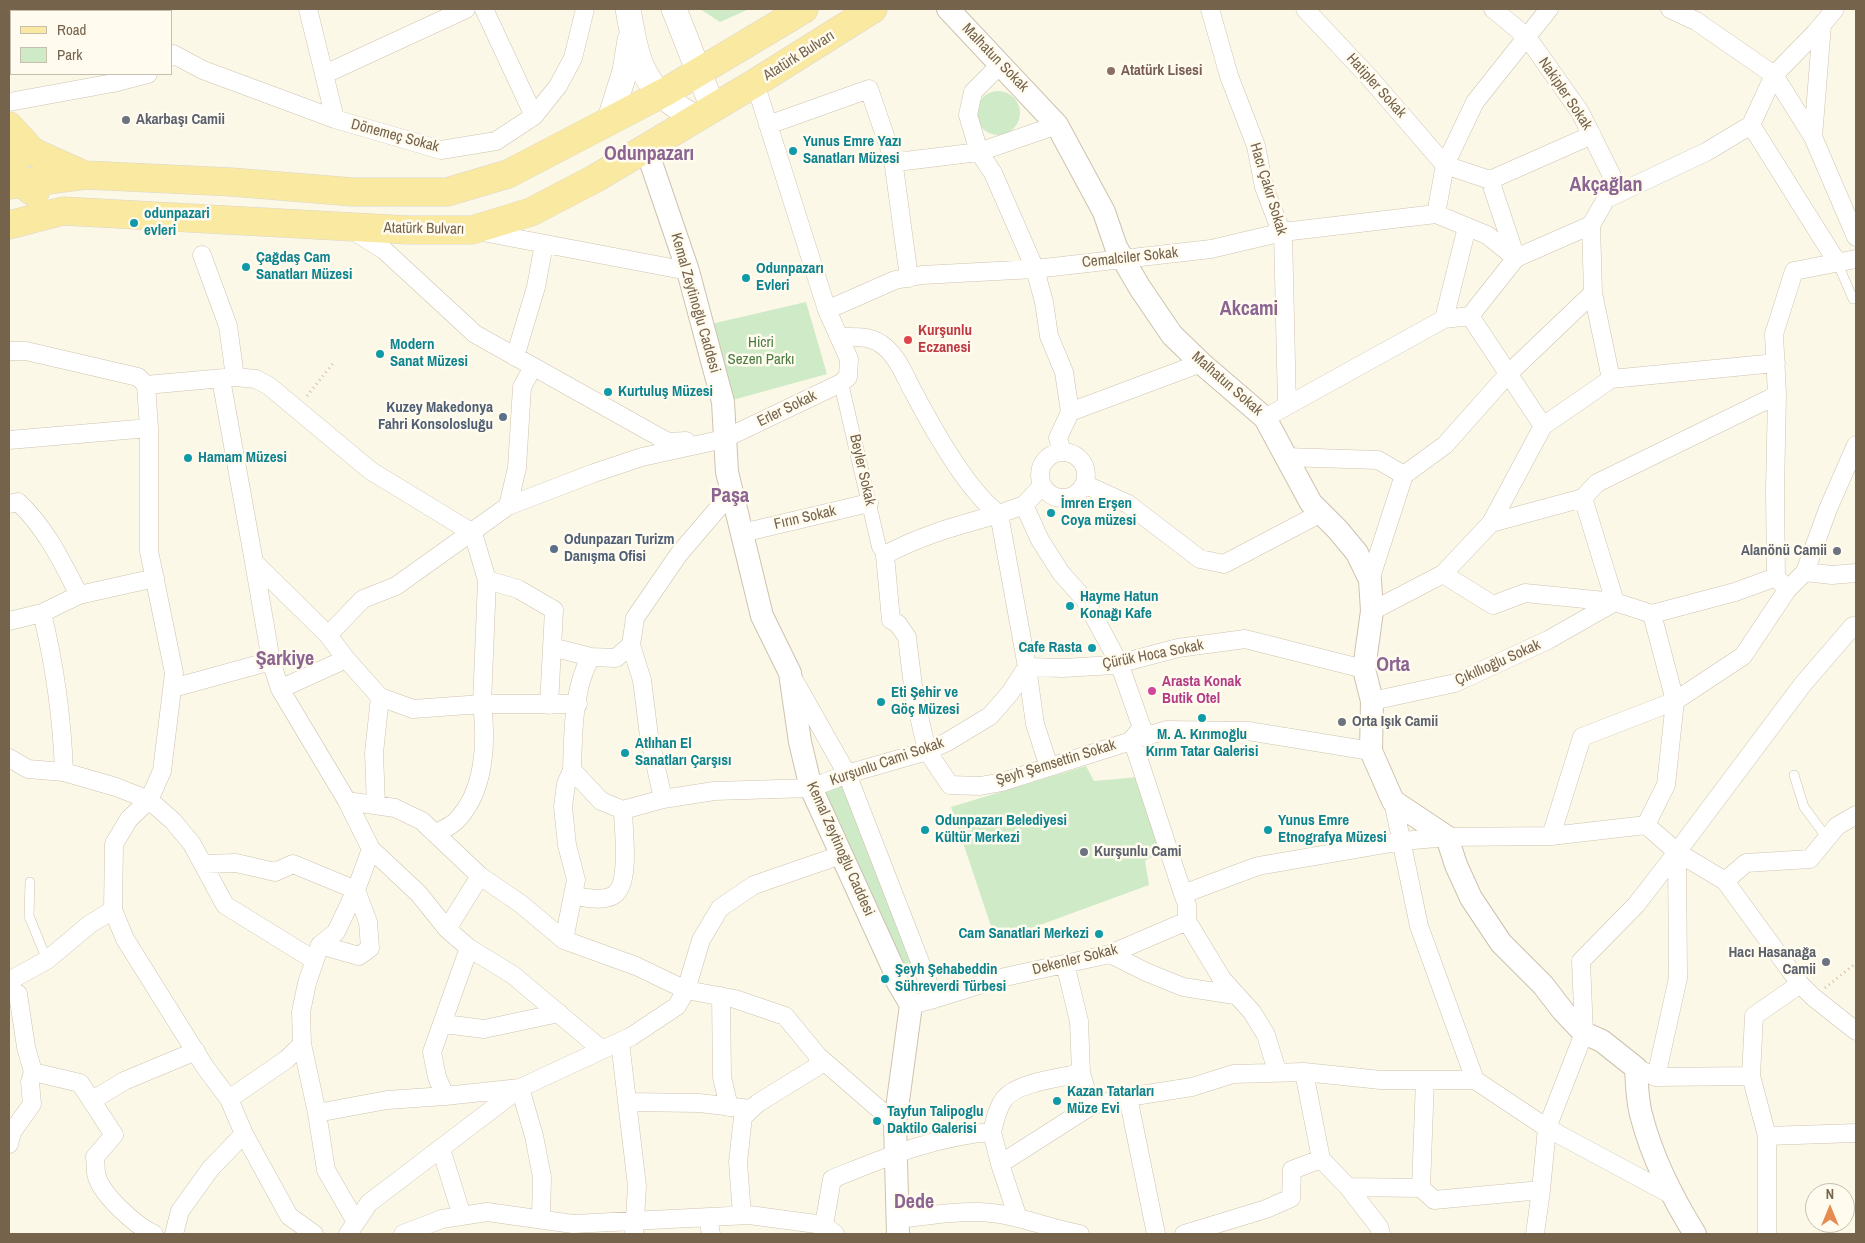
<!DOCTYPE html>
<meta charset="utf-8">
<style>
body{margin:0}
#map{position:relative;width:1865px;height:1243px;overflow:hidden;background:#fcf8e8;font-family:"Archivo Narrow",sans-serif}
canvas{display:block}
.frame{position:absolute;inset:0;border:10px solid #76634c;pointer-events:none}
.legend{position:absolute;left:10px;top:10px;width:162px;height:65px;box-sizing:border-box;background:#fffbee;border:1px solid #c8bead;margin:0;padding:6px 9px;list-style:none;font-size:15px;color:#76634c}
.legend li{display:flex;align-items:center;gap:10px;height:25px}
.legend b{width:25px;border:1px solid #c8bead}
.north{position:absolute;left:1805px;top:1183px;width:50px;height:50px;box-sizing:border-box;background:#fffbee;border:1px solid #c8bead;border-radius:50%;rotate:0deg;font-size:14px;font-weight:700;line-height:20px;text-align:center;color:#76634c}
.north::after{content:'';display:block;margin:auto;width:18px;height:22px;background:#e58b4f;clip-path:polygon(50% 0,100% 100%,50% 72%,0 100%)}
</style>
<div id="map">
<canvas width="1865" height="1243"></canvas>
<div class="frame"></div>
<ul class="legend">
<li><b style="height:6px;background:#fae9a1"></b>Road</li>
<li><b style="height:14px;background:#ceeac6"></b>Park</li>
</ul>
<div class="north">N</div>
</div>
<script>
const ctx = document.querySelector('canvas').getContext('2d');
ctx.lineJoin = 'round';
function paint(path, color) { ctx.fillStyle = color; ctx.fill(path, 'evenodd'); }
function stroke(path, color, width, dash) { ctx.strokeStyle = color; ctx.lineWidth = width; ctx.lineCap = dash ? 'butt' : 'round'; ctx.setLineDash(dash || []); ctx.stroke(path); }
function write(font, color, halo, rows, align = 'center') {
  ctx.font = font + ' "Archivo Narrow",sans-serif'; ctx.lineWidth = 5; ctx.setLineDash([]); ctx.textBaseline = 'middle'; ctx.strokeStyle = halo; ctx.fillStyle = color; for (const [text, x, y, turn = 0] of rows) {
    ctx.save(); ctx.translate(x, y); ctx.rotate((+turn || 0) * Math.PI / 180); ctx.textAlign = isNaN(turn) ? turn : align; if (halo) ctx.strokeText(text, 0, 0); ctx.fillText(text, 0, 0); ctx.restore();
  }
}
const green = new Path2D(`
 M700,9H749L720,22Z
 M976 113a22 22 0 1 1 44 0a22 22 0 1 1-44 0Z
 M806,302L827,374L729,401L711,324Z
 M1086,766L1094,781L1139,777L1162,851L1145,861L1149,885L996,941L951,807Z
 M842,786L917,972L899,982L818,795Z`);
const path = new Path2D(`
 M307,396L334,362
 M1825,988L1856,963`);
const service = new Path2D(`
 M1837,262L1853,299L1856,297
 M1794,775L1804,807L1827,838
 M30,882L29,916L47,960`);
const pedestrian = new Path2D(`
 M841,383L879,547L885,555`);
const minor = new Path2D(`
 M154,9V11
 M308,9L335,119
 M484,9L534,116
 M1210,9L1229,76L1256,146L1264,187L1277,221L1283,232L1287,406
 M1305,9L1368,76L1445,165
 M1493,9L1527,37L1580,112L1620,192
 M1670,9L1696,21L1774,75L1813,137L1856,237
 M171,57L173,54L203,70L335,119L441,150L496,141L534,116L558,86L573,58L585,9
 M1000,65L973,92L968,115L979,152L993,173L1035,269L1044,302L1049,336L1064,372L1070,412
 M325,74L466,9
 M9,102L113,83L148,74
 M768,125L869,89L893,159L909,278
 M1751,125L1837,262
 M1813,137L1822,25
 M893,159L905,161L979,152L1057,125
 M1445,165L1490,180
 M1490,180L1516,258L1591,225
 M1490,180L1592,135
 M1436,214L1445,165L1475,102L1549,9
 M352,230L384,250L475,334L668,442L686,441
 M477,231L688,271
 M202,255L228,326L235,377
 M827,310L895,280L922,275L1035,269L1211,249L1283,232L1436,214L1487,235L1516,258L1470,316L1444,319
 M1470,316L1543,426L1611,379
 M839,337C856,337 873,335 886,348C899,359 906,379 914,393C932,427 969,493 999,514L1024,505L1042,486
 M9,351H26L138,377L146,385L235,377L256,379L269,386L371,471L473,533L487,580L518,589L554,610L549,705
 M515,357L536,287L544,244
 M1776,363L1611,379L1593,293L1591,225L1606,199L1706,152L1751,125L1774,75L1815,33L1835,9
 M221,379L254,562L328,635L346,659L380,697L413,709L482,704C487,742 485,792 456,821C451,826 443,829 437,833
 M146,385L149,428V551L174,673L162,771L149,800L129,819L114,844L113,910L125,939L205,1067L229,1099L244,1134L289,1216L314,1234
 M1265,418L1444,319L1467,227
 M1543,426L1491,523L1583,498
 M9,440L149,428
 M1040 475a23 23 0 1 1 46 0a23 23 0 1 1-46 0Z
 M1062,452L1058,438L1070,412L1201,363
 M1285,457L1378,460L1404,475
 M1084,484L1128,504L1200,559L1224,564L1321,513
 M9,504L18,502C46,528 62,562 79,595
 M1024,505L1040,540L1061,573L1085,600L1119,663L1142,728L1132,739L1183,894L1258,866L1403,841L1447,837L1551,836L1646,825L1677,852L1636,905L1581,961L1584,1033L1547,1128L1475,1080L1419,926L1393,801
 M508,506L517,468L522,387L533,367
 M742,533L869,503
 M254,562L271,661L280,689L346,659
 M1805,572L1832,575L1856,573
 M1443,574L1493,605L1525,593L1615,602
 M1776,577L1735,592L1652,614L1615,602L1583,498L1597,483L1777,395
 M487,580L482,704H578
 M1370,580L1404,475L1445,445L1508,374L1593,293
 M1784,586L1776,577L1775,490L1777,395L1774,334L1794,271L1856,259
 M1372,611L1443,574L1491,523
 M42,613C55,666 62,717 64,772
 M1652,614L1675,701L1743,656L1787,590L1805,572L1828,509L1856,445
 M9,621L42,613L79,595L155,578
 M328,635L363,599L396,586L508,506L594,473L642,457L724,439L841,383L848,377L849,359L827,310L755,83
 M631,645L642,680L649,736L663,799
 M552,647L591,657
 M795,682L847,774L929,985L934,999L911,1005
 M173,688L271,661
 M280,689L347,801L371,849L356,890L368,922L370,948L359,956L320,945L307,983L301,1012L302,1044L317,1113L326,1170L356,1222
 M1372,701L1455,683L1548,640L1615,602
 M9,758L28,769L64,772L116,787L149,800L173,821L192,844L225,905L314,960
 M1049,767L1035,724L1027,667L1063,668L1114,665L1178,648L1245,639L1364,669
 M572,770C573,735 573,687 591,657L616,658L631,645L635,618L679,554L732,492
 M347,801L395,808L422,821L480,876L521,904L564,940L636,966L686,990L735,999L785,1016L818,1056V1066L758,1103L743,1117L738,1162L742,1215
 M376,805L374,753L380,697
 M1856,815L1837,826L1810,859L1746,863L1725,881L1800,984L1813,997L1856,1031
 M1551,836L1582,737L1675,701L1666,785L1646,825
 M371,849L419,894L447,929L469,948L513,975L602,1050
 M204,864L236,863L275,872L293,864L356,890L336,932L320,945
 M1725,881L1677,852L1803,684L1853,626
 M574,896C585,898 602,901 612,896C632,887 623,830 623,810
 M1187,921L1222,979L1252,1012L1266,1035L1277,1071
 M447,929L480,876
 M564,940L576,880L567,845L563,807L566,784L572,770L601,801L623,810L663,799L714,791L811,788L847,774L927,751L947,742L990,716L1010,693L1027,667L999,514C960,525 921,535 885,555L891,620L898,624L907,637L914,694L927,751L950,785L980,786L1002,782L1166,730L1248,731L1371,751
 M1110,954L1146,972L1183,987L1235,995
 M1065,964L1079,1021L1081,1073L1091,1106
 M9,981L47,960L90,924L113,910
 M9,990L18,994L26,1047L33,1072L30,1082L32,1104L12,1132L9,1144
 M721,996L722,1077L729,1107
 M934,999L1005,977L1110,954L1187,921V905L1183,894
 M444,1024L484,1029L559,1013
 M620,1042L637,1186L634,1234
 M818,1056L895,1123
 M1636,1068L1656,1077L1678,978L1677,852
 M33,1072L80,1083L114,1135L95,1157C96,1163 95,1171 97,1177C103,1196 136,1226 154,1234
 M1304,1072L1381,1080H1475
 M1656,1077L1751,1076
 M1425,1080L1421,1188L1434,1200L1541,1190L1547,1128L1670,1194
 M445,1096L437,1077L432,1052L469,948
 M1128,1097L1156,1234
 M229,1099L287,1059L302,1044
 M93,1100L124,1081L196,1051
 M627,1102L699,1103L751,1109
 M317,1113L387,1100L445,1096L520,1088L534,1136L542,1177L541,1218
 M992,1132C995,1120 997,1109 1004,1099C1017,1082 1061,1078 1081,1073
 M1767,1136L1856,1133
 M441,1149L462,1216
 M1321,1159L1348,1187L1379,1227L1381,1234
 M1348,1187L1421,1188
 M708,1218L711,1234
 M1018,1218L1000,1164L1091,1106L1128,1097L1192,1087L1233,1074L1304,1072L1321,1159L1292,1170L1291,1198L1266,1209L1184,1234
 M898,1219C924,1216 952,1211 979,1212C1014,1213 1046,1228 1080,1234
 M824,1225L832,1179C884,1158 935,1136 992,1132L1000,1164
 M174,1234L180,1211L211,1168L244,1134
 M348,1234L369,1203L520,1088L632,1036L677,1006L686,990L701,940L720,908L754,885L841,855
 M403,1234L442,1219L487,1212L573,1224L749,1215L824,1225L835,1234
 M1535,1234L1541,1190
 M1767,1234V1136L1751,1076L1754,1016L1800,984`);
const tertiary = new Path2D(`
 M948,9L1057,125L1104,212L1116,247L1140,288L1172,335L1201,363L1265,418L1311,503L1338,530L1357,553L1370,580L1372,611L1364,669L1372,701L1371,751L1393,801L1447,837L1456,865L1471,898L1501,943L1543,985L1563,1011L1584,1033L1602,1041L1636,1068C1637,1084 1637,1102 1642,1118C1653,1160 1672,1197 1695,1234
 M646,148L688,271L723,402L727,472L762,616L790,673L800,742L811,788L894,970L897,981L911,1005L895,1123L898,1234`);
const secondary = new Path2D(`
 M628,9C638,66 642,90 697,118
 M674,9L713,108
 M609,122L625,71L630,40`);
const primary = new Path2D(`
 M9,126L33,152L82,174
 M9,156L19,182L35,193
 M9,185L86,175L231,182L353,192H447L508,174L667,91L804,9
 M9,225L63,211L408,230H472L531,212L596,178L755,83L873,9`);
const markers = [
 [1111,71,5,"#8d6e63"],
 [126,120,5,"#6b7280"],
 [793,151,5,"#0f9aa8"],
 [134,223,5,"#0f9aa8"],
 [246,267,5,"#0f9aa8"],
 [746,278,5,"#0f9aa8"],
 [908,340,5,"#e0444e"],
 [380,354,5,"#0f9aa8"],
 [608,392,5,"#0f9aa8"],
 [503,417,5,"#5c6f8a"],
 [188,458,5,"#0f9aa8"],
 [1051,513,5,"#0f9aa8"],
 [554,549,5,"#5c6f8a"],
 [1837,551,5,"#6b7280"],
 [1070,606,5,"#0f9aa8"],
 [1092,648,5,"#0f9aa8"],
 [1152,691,5,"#d1479c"],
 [881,702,5,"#0f9aa8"],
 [1202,718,5,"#0f9aa8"],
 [1342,722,5,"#6b7280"],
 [625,753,5,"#0f9aa8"],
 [925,830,5,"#0f9aa8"],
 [1268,830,5,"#0f9aa8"],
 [1084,852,5,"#6b7280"],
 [1099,934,5,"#0f9aa8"],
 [1826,962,5,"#6b7280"],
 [885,979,5,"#0f9aa8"],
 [1057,1101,5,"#0f9aa8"],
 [877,1121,5,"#0f9aa8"]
];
const streetNames = [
 ["Atatürk Bulvarı",799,56,-32],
 ["Malhatun Sokak",995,58,46],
 ["Hatipler Sokak",1376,86,48],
 ["Nakipler Sokak",1565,94,56],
 ["Dönemeç Sokak",395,136,15],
 ["Hacı Çakır Sokak",1268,189,73],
 ["Atatürk Bulvarı",424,229,1],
 ["Cemalciler Sokak",1130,258,-6],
 ["Kemal Zeytinoğlu Caddesi",695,303,74],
 ["Malhatun Sokak",1227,384,41],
 ["Erler Sokak",787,409,-26],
 ["Beyler Sokak",862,470,77],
 ["Fırın Sokak",805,518,-13],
 ["Çürük Hoca Sokak",1153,655,-11],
 ["Çıkıllıoğlu Sokak",1498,663,-24],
 ["Kurşunlu Cami Sokak",887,762,-19],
 ["Şeyh Şemsettin Sokak",1056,763,-17],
 ["Kemal Zeytinoğlu Caddesi",840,849,66],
 ["Dekenler Sokak",1075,960,-14]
];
const educationNames = [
 ["Atatürk Lisesi",1121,71]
];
const worshipNames = [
 ["Akarbaşı Camii",136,120],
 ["Alanönü Camii",1827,551,"right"],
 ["Orta Işık Camii",1352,722],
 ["Kurşunlu Cami",1094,852],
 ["Hacı Hasanağa",1816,953,"right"],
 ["Camii",1816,970,"right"]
];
const cultureNames = [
 ["Yunus Emre Yazı",803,142],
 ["Sanatları Müzesi",803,159],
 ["odunpazari",144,214],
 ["evleri",144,231],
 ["Çağdaş Cam",256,258],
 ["Sanatları Müzesi",256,275],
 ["Odunpazarı",756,269],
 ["Evleri",756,286],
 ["Modern",390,345],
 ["Sanat Müzesi",390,362],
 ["Kurtuluş Müzesi",618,392],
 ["Hamam Müzesi",198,458],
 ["İmren Erşen",1061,504],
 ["Coya müzesi",1061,521],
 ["Hayme Hatun",1080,597],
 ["Konağı Kafe",1080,614],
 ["Cafe Rasta",1082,648,"right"],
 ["Eti Şehir ve",891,693],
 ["Göç Müzesi",891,710],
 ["M. A. Kırımoğlu",1202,735,"center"],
 ["Kırım Tatar Galerisi",1202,752,"center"],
 ["Atlıhan El",635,744],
 ["Sanatları Çarşısı",635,761],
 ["Odunpazarı Belediyesi",935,821],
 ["Kültür Merkezi",935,838],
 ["Yunus Emre",1278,821],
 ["Etnografya Müzesi",1278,838],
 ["Cam Sanatlari Merkezi",1089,934,"right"],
 ["Şeyh Şehabeddin",895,970],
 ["Sühreverdi Türbesi",895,987],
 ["Kazan Tatarları",1067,1092],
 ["Müze Evi",1067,1109],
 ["Tayfun Talipoglu",887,1112],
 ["Daktilo Galerisi",887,1129]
];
const healthNames = [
 ["Kurşunlu",918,331],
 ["Eczanesi",918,348]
];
const parkNames = [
 ["Hicri",761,343],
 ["Sezen Parkı",761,360]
];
const serviceNames = [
 ["Kuzey Makedonya",493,408],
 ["Fahri Konsolosluğu",493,425],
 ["Odunpazarı Turizm",564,540,"left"],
 ["Danışma Ofisi",564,557,"left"]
];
const hotelNames = [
 ["Arasta Konak",1162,682],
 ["Butik Otel",1162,699]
];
const districtNames = [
 ["Odunpazarı",649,155],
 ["Akçağlan",1606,186],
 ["Akcami",1249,310],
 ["Paşa",730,497],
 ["Şarkiye",285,660],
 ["Orta",1393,666],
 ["Dede",914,1203]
];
paint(green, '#ceeac6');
stroke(service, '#cec2ae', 10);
stroke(pedestrian, '#cec2ae', 15);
stroke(minor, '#cec2ae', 19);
stroke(tertiary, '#cec2ae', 24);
stroke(secondary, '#d1c3ab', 26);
stroke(primary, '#dbd6d0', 29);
stroke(path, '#d7c0a2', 3, [1, 4]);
stroke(service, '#fff', 9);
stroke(pedestrian, '#fff', 14);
stroke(minor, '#fff', 18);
stroke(tertiary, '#fff', 22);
stroke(secondary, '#fff', 25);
stroke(primary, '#fae9a1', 28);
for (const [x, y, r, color] of markers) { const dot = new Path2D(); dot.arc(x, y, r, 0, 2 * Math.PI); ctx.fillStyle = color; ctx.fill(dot); stroke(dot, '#fffbee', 2); }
write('15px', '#76634c', '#fffbee', streetNames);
write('bold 15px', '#785e54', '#fffbee', educationNames, 'left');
write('bold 15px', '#5b616d', '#fffbee', worshipNames, 'left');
write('bold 15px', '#0d838f', '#fffbee', cultureNames, 'left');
write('bold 15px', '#be3a42', '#fffbee', healthNames, 'left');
write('15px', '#4a7c43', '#fffbee', parkNames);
write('bold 15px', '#4e5e75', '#fffbee', serviceNames, 'right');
write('bold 15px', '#b23c85', '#fffbee', hotelNames, 'left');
write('bold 20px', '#8c6492', '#fffbee', districtNames);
</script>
